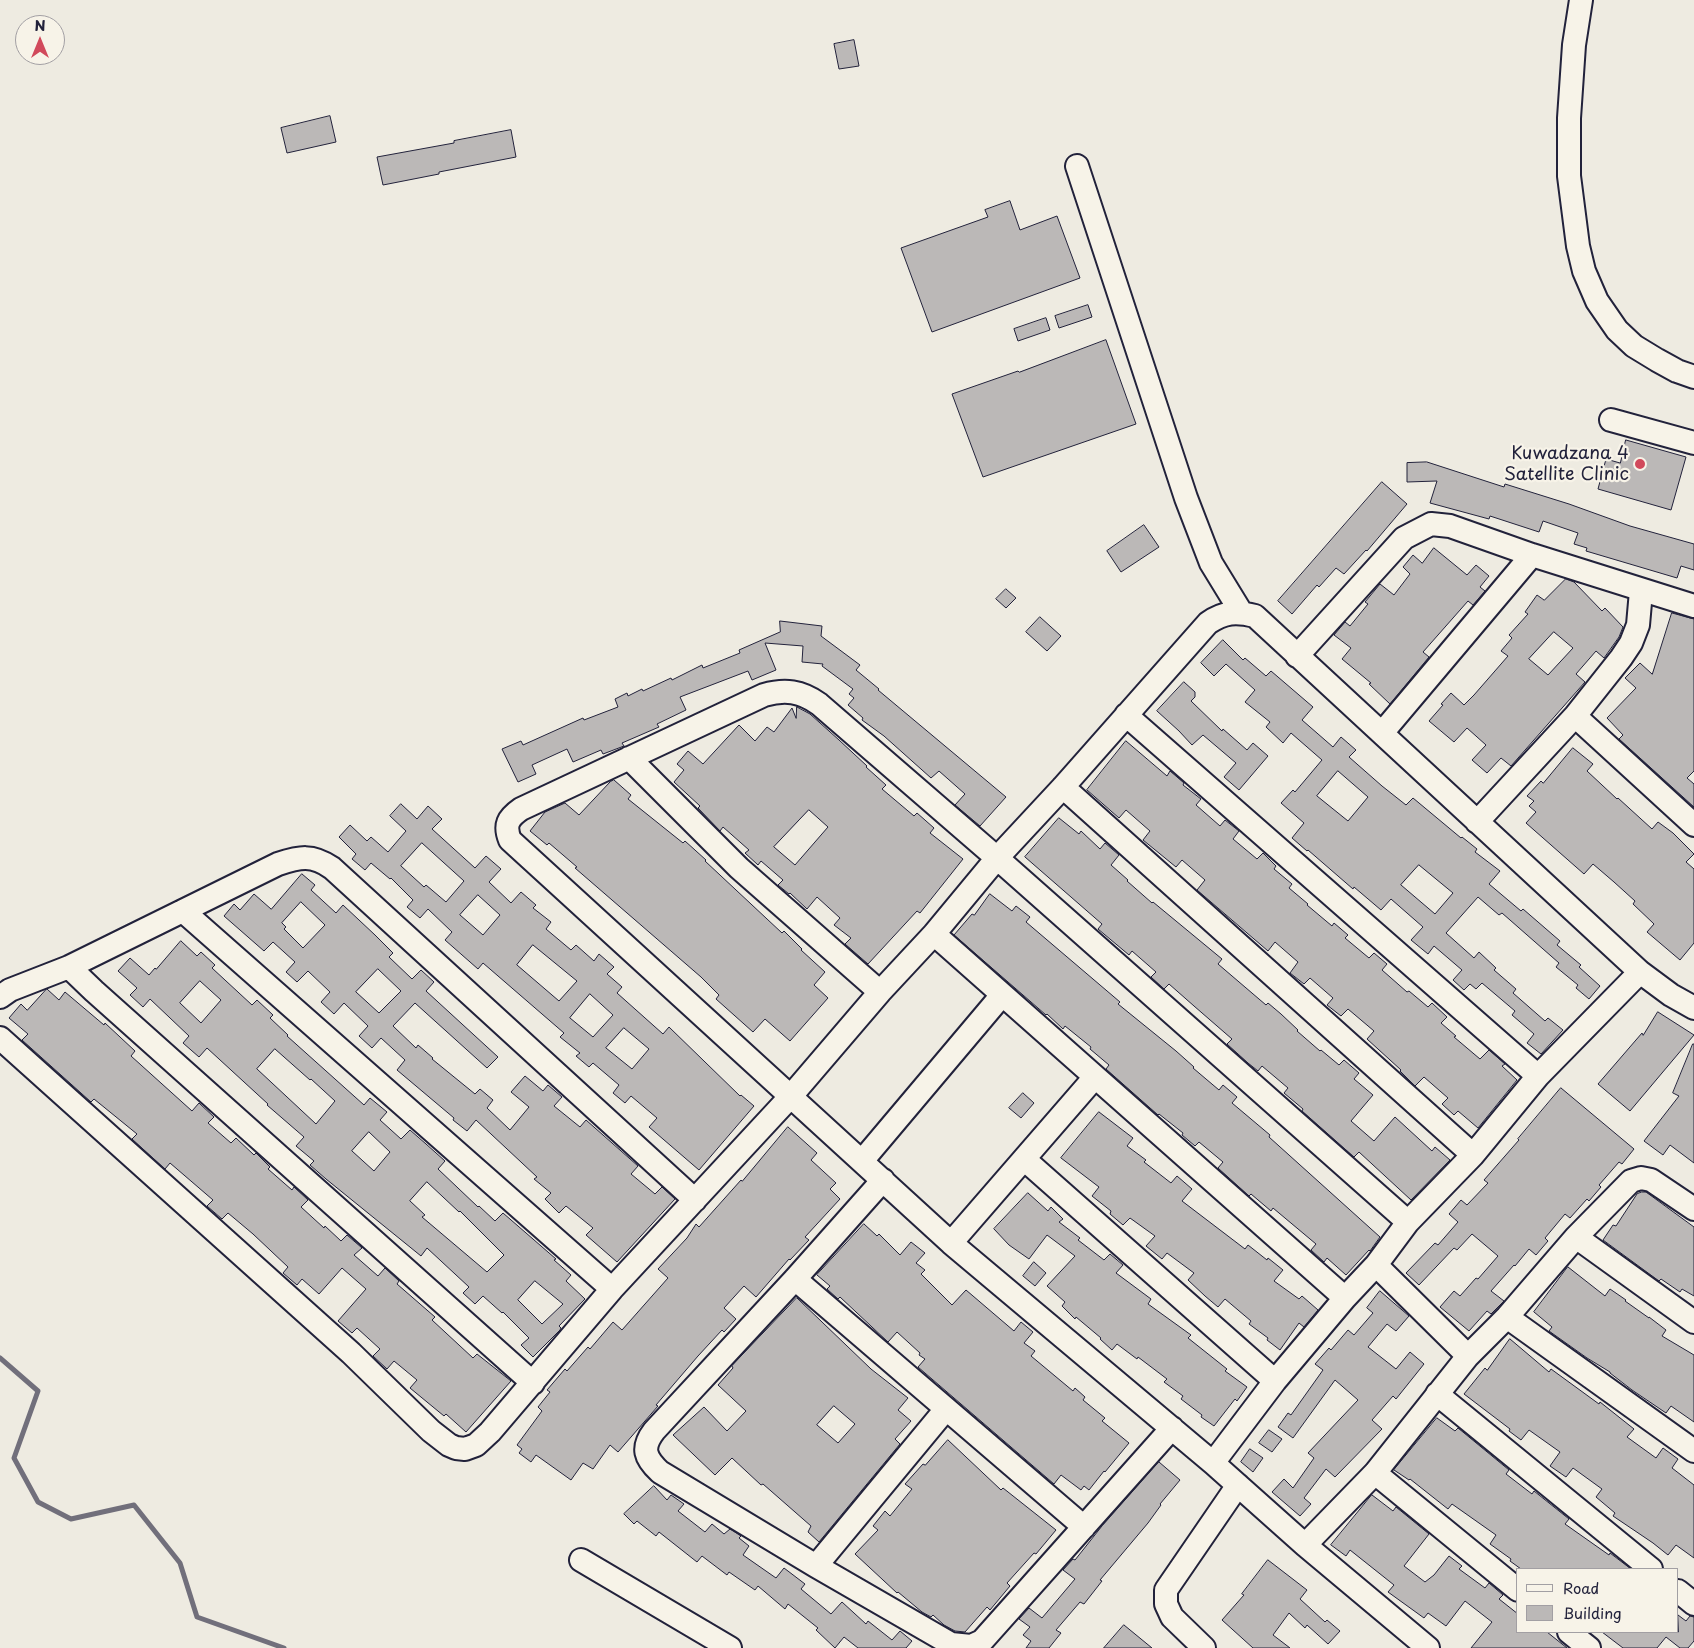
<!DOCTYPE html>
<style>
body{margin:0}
#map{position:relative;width:1694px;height:1648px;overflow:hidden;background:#eeebe1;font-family:"Playpen Sans",sans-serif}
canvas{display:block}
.legend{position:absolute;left:1516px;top:1568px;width:162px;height:65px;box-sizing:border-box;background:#f7f3e8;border:1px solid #a29fa3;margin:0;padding:6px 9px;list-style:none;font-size:15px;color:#22223b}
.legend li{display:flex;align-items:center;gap:10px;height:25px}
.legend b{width:25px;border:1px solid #a29fa3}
.north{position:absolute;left:15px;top:15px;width:50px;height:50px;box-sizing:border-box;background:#f7f3e8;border:1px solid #a29fa3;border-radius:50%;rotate:0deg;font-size:14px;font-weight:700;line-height:20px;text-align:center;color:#22223b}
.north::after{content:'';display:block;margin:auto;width:18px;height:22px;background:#d1495b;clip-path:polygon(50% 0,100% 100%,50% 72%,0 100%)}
</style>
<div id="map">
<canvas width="1694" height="1648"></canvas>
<ul class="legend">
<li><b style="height:6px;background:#f7f3e8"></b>Road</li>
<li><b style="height:14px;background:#bbb8b7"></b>Building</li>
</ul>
<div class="north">N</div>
</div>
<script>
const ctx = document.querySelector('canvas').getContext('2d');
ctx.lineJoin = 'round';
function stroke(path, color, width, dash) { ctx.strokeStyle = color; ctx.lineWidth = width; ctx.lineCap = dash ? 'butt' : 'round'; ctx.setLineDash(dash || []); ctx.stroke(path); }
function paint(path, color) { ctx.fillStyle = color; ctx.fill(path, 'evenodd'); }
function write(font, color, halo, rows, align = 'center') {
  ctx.font = font + ' "Playpen Sans",sans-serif'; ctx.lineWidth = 4.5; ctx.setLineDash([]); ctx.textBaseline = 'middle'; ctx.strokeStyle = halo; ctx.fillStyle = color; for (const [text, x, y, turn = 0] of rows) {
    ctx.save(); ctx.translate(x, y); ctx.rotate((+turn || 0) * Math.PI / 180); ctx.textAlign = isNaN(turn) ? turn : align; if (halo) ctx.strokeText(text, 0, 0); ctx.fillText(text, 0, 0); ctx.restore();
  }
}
const stream = new Path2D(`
 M0,1358L38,1391L14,1458L38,1502L71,1519L134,1505L180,1563L197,1617L284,1648`);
const building = new Path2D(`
 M854,40L859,66L839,69L834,44Z
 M330,116L336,142L287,153L281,128Z
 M511,130L516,157L439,172V174L383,185L377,157L454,143V141Z
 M1010,201L1020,230L1057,216L1080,278L932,332L901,248L988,217L985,210Z
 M1088,305L1092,317L1059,328L1055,316Z
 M1046,318L1050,330L1018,341L1014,329Z
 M1106,340L1136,424L983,477L952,394L1018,371L1019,372Z
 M1626,440L1686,457L1671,510L1598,489L1606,459L1620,463Z
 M1427,462L1504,487L1505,484L1569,504L1630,526L1694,544V570L1681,566L1677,578L1586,551L1587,548L1574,544L1578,533L1543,521L1539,532L1490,516L1489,519L1430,503L1437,481L1407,482V463Z
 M1382,482L1407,504L1367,551L1366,550L1344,574L1336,568L1319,587L1317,585L1292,614L1278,601Z
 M1144,525L1159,547L1121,572L1107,551Z
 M1434,548L1467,575L1476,565L1489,576L1480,587L1485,591L1473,605L1468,601L1423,652L1429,657L1390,704L1369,684L1371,683L1342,659L1351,648L1334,635L1345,622L1350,626L1368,604L1365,602L1380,584L1394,595L1410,574L1403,567L1413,555L1422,563Z
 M1566,579L1574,582L1602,611L1605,608L1623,627L1619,637L1604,658L1596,651L1576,674L1585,682L1511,766L1501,758L1487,773L1472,760L1486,745L1467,728L1454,742L1429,721L1443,705L1441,704L1451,693L1464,705L1474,695L1508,656L1501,651L1512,638L1509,635L1528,614L1525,612L1537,595L1544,600ZM1554,632L1573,648L1548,675L1529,659Z
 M1006,589L1016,598L1006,608L996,599Z
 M1672,613L1694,619V771L1687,778L1694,784V807L1619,739L1623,735L1607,718L1636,688L1625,678L1640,663L1652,674Z
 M1040,617L1061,636L1047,651L1026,632Z
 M780,621L822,626L821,636L860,665L856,670L879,689L878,690L1006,797L980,826L955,805L965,794L939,771L931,778L884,736L862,720L863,718L848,705L854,698L849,694L853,689L822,666L823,664L802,662L803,646L765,643L776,670L752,680L748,671L680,697L686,710L657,724L659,727L622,743L624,746L603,754L601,750L573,762L567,749L532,765L536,774L518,782L502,749L521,741L523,745L583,718L584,720L618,707L615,699L627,693L628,696L642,689L643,691L671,678L672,680L702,665L703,668L740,653L739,650L780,632Z
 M1223,640L1243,660L1245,658L1266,676L1271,671L1313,707L1302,720L1333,747L1341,737L1356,750L1349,757L1382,786L1406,805L1413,798L1461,838L1462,837L1477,849L1475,852L1500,871L1489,884L1521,911L1523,909L1560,941L1557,945L1581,965L1579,967L1600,986L1589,999L1576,988L1578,985L1556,967L1559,963L1502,913L1499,915L1478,897L1446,933L1474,958L1479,952L1496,968L1494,970L1516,989L1513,993L1545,1021L1548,1018L1563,1030L1541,1054L1527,1043L1534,1034L1512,1015L1515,1011L1482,983L1476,989L1470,984L1464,990L1453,980L1462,970L1434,946L1428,954L1411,940L1423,927L1391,899L1381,910L1354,887L1353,889L1308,850L1307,851L1292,838L1304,823L1281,803L1293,790L1295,792L1322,760L1291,733L1283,743L1266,727L1270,722L1245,702L1255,690L1226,664L1214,676L1201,663ZM1338,771L1368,797L1348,821L1317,796ZM1419,865L1453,893L1435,914L1401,885Z
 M1184,682L1195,692V697L1191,701L1222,731L1223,729L1247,750L1253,743L1268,756L1239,790L1224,777L1236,763L1203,735L1192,745L1179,731L1157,711Z
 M797,707L810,714L839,740L867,766L866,767L886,785L882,789L914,816L917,813L934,828L930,833L963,859L920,913L917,911L868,964L845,944L851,938L834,925L840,918L817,897L807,909L790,893L789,894L778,885L783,880L761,861L758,865L745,853L749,850L723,827L720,831L698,808L700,806L674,782L684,770L677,764L688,751L703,764L739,725L755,741L767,727L774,732L792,708L796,718ZM809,810L828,827L795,865L774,847Z
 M1126,741L1167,776L1170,771L1184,783L1183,785L1201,799L1196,805L1220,826L1225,820L1239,831L1233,839L1257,859L1263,853L1276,866L1274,869L1292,884L1289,888L1308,904L1307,905L1332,926L1334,923L1348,935L1345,938L1369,958L1374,953L1387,964L1382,970L1407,992L1409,991L1428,1007L1432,1003L1447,1017L1441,1023L1456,1036L1454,1037L1480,1059L1489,1050L1505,1064L1502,1066L1517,1080L1478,1128L1458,1111L1454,1115L1442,1104L1448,1098L1424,1077L1415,1086L1400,1071L1401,1070L1367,1039L1374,1031L1348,1009L1341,1016L1327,1005L1333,998L1310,978L1304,984L1290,973L1298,962L1275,942L1268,951L1197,890L1205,880L1182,860L1176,867L1143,840L1150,831L1126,810L1119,818L1087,790Z
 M1573,748L1593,764L1587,771L1617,799L1618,798L1652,829L1658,822L1673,833L1694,854L1686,862L1694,869V943L1680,960L1647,932L1654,924L1633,904L1635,901L1614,882L1593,864L1584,874L1526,823L1536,812L1529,806L1534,801L1527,796L1541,781L1543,783Z
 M614,780L631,795L628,799L683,843L685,841L706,860L705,861L782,933L784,931L802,949L801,950L825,972L814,985L828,998L790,1041L765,1019L753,1032L716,999L719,995L701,977L575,868L577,867L549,843L547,845L530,831L545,812L565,803L579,815L610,782Z
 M401,804L417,819L428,806L442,819L432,829L475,868L486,856L501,869L489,882L511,903L521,892L536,905L533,908L551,922L546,929L571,950L576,945L594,961L599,954L614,967L607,974L622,987L617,993L663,1034L669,1027L740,1096L741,1095L754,1106L699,1170L649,1127L657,1118L631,1096L625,1103L613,1093L619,1085L593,1063L589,1067L576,1056L580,1053L560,1037L564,1033L483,963L478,969L445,940L452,932L428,909L420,918L407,907L413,900L391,878L390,879L371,863L365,870L352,859L356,854L339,837L350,825L367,841L371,837L388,852L406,831L390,816ZM422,843L464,881L446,902L426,885L424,887L401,866ZM478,895L500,915L483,935L460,915ZM533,945L577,981L559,1001L517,965ZM590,994L613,1015L593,1037L570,1018ZM624,1028L649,1049L632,1069L606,1048Z
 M1059,818L1079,834L1081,831L1100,849L1105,843L1119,855L1111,865L1128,880L1127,881L1152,903L1153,902L1222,959L1218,964L1266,1005L1268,1003L1281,1014L1298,1030L1297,1031L1320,1051L1321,1050L1339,1065L1344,1060L1359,1073L1354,1079L1373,1095L1351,1121L1374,1141L1395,1117L1432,1151L1435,1147L1450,1160L1411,1200L1359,1152L1354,1157L1302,1111L1303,1109L1284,1093L1288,1088L1262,1066L1258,1071L1248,1063L1227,1044L1232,1039L1194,1006L1169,984L1164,989L1151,977L1156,972L1132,951L1129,955L1098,929L1102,924L1025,857Z
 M302,874L315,885L311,890L336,913L343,905L375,935L393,953L389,957L412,979L421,970L434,982L426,991L498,1057L487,1068L415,1003L393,1026L416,1048L418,1045L433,1058L432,1059L475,1094L480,1089L493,1100L487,1108L510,1130L529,1107L511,1092L525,1076L543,1091L548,1085L562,1097L554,1106L580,1127L586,1120L638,1166L631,1174L655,1194L662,1187L675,1199L617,1262L586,1235L593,1228L566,1206L559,1213L545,1199L551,1193L534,1179L537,1177L476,1120L467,1131L453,1120L454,1118L397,1070L405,1060L381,1038L372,1048L359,1036L368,1026L344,1003L334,1014L321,1002L330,992L308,971L297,982L286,972L295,962L273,942L264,951L224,916L234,904L240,910L254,894L271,909ZM301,902L325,925L303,948L284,929L286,927L282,923ZM378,969L401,991L379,1013L356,992Z
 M990,894L1012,911L1016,906L1030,917L1026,922L1120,1002L1118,1004L1176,1051L1194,1067L1193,1068L1219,1090L1223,1085L1237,1097L1232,1103L1270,1135L1269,1137L1380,1237L1370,1251L1369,1250L1346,1275L1327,1258L1324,1262L1311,1250L1316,1244L1273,1208L1271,1211L1251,1194L1249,1196L1218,1168L1223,1162L1199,1142L1195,1146L1182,1135L1183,1133L1159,1114L1158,1115L1106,1069L1109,1065L1090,1049L1091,1047L1065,1026L1063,1029L1047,1014L1046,1015L954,935L972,914L974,915Z
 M181,941L197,956L201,952L215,965L212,968L252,1005L257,1000L273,1015L270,1018L288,1035L287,1036L364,1105L370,1098L387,1112L380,1120L401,1139L410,1130L426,1144L445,1161L438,1169L478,1207L479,1206L495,1221L503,1213L556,1259L554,1260L571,1275L566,1281L585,1299L559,1326L561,1328L560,1330L533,1357L521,1345L529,1338L503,1312L502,1313L483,1296L475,1304L463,1293L469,1287L427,1248L421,1256L326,1179L310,1165L314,1161L296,1146L304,1137L267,1105L268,1104L207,1048L199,1057L183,1043L189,1036L150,999L143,1007L130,995L137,988L118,971L130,958L149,975L155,968L156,969ZM200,981L221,1000L201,1023L180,1003ZM275,1049L310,1080L311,1079L335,1101L316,1124L257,1069ZM369,1132L390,1152L374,1171L352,1151ZM427,1182L459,1212L460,1211L504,1255L487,1272L422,1217L425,1215L410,1201ZM535,1281L563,1304L542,1324L518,1300Z
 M47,989L59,1000L65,992L104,1025L105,1023L135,1051L131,1056L192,1111L199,1103L214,1117L208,1123L231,1143L236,1138L254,1155L256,1153L270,1167L268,1169L292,1190L294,1187L308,1200L301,1207L324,1228L325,1226L341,1241L347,1235L362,1248L354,1255L378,1276L385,1268L399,1281L397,1284L435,1317L432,1320L473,1358L477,1354L511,1381L466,1432L446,1414L444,1416L410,1388L417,1380L394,1361L387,1369L373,1356L380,1349L357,1328L352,1333L338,1321L366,1289L342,1268L319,1294L302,1279L297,1285L283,1273L288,1267L253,1234L228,1213L222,1219L207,1206L213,1200L170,1163L165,1169L132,1139L137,1134L94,1099L91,1102L22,1040L28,1034L9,1018L21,1004L27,1010Z
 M1658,1012L1694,1035L1630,1111L1598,1084L1642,1033L1643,1035Z
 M1693,1044H1694V1163L1670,1145L1663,1155L1644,1141L1679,1096L1673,1093Z
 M1561,1088L1634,1149L1622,1164L1619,1162L1599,1185L1601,1187L1589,1201L1587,1199L1570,1218L1565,1214L1545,1238L1548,1241L1536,1255L1529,1249L1515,1266L1514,1265L1491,1291L1504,1301L1491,1314L1487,1311L1469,1331L1440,1307L1454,1291L1460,1296L1476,1278L1478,1279L1498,1256L1472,1234L1457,1250L1454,1248L1419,1285L1406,1273L1435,1243L1438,1245L1458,1222L1449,1214L1461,1200L1467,1205L1488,1183L1484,1180L1519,1140L1518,1139Z
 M1023,1093L1034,1103L1021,1118L1009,1108Z
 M1099,1112L1133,1138L1127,1146L1146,1160L1144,1162L1171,1183L1177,1176L1192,1189L1182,1201L1245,1249L1248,1245L1267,1260L1268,1258L1283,1270L1274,1281L1299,1299L1302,1296L1318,1310L1304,1327L1299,1323L1280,1350L1267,1340L1268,1338L1249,1324L1251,1321L1225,1299L1218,1307L1205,1296L1188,1280L1194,1273L1167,1253L1162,1259L1146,1246L1155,1236L1130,1218L1123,1225L1110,1214L1111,1211L1092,1196L1099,1187L1061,1158Z
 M788,1127L817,1153L811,1160L836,1183L830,1189L840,1199L805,1237L809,1240L790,1260L789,1259L756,1297L744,1286L724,1308L736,1319L724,1332L722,1330L698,1356L656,1405L658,1406L618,1452L610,1445L593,1469L583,1463L571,1480L536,1455L531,1462L519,1453L522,1449L517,1445L542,1411L538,1407L550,1392L547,1390L565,1369L567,1371L588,1347L590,1349L613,1322L622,1330L668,1278L658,1269L687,1238L696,1224L699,1227L741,1180L742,1181Z
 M1642,1192H1646L1694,1227V1296L1682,1289L1680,1292L1661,1279L1659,1281L1603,1240L1613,1225L1616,1226L1637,1194Z
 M1028,1193L1048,1211L1051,1207L1063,1219L1059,1222L1080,1238L1078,1240L1104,1260L1110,1254L1123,1265L1116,1273L1151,1299L1148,1304L1191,1335L1188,1338L1227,1369L1225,1371L1247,1387L1237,1401L1235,1399L1214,1426L1201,1417L1202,1415L1181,1399L1183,1396L1164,1382L1167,1379L1138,1357L1137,1359L1117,1344L1112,1350L1100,1339L1101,1338L1076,1317L1075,1319L1062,1306L1065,1302L1047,1286L1075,1256L1047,1235L1029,1259L1009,1245L994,1229Z
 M864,1224L877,1236L879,1234L900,1255L911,1242L925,1253L916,1263L925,1270L921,1274L952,1305L966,1290L1014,1331L1021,1322L1033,1332L1024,1343L1035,1351L1031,1356L1073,1391L1075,1388L1085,1397L1083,1400L1105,1418L1102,1421L1129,1443L1105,1472L1104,1471L1089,1490L1084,1486L1081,1490L1061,1475L1054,1484L918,1367L925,1359L919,1355L920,1353L897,1332L888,1342L840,1297L838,1299L827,1289L830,1286L817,1275Z
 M1034,1262L1046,1273L1035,1286L1023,1276Z
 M1568,1267L1605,1296L1610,1289L1626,1300L1625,1301L1649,1318V1317L1666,1330L1662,1336L1694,1355V1422L1671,1406L1666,1413L1632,1390L1610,1373V1372L1587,1358L1549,1331L1552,1327L1534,1312Z
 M1380,1291L1409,1316L1396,1331L1387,1324L1368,1347L1396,1369L1410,1352L1424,1364L1396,1399L1393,1396L1372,1420L1382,1429L1335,1477L1326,1469L1304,1498L1311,1504L1300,1516L1272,1492L1284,1479L1293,1488L1314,1458L1308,1453L1358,1400L1335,1380L1293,1438L1278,1427L1288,1413L1291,1415L1323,1370L1315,1364L1329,1348L1331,1350L1348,1330L1354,1335L1373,1313L1367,1308Z
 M797,1298L871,1369L908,1398L898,1410L911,1421L895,1439L900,1444L819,1542L808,1532L811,1526L763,1484L761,1485L732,1458L715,1475L673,1435L704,1407L727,1431L746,1411L718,1385L733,1368L732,1366ZM834,1406L855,1424L838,1443L817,1425Z
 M1510,1339L1549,1372L1551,1369L1599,1404L1600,1402L1634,1429L1627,1437L1656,1458L1663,1448L1678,1459L1672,1468L1694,1485V1558L1676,1545L1668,1555L1653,1543L1613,1516L1615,1513L1596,1497L1602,1489L1573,1468L1566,1477L1550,1466L1560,1452L1529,1430L1521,1440L1509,1431L1510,1429L1464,1394L1485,1368L1487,1370Z
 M1437,1418L1455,1431L1458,1428L1509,1470L1506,1474L1532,1494L1534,1491L1569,1519L1565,1524L1609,1555L1610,1553L1631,1569H1521L1510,1561L1511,1559L1490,1544L1496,1535L1452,1504L1448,1509L1410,1479L1409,1480L1394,1470Z
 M1269,1430L1282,1439L1272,1452L1259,1443Z
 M948,1440L1001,1490L1003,1488L1056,1530L1036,1554L1034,1553L1007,1583L1010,1586L990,1610L987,1607L965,1632L955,1631L944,1625L933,1615L931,1617L922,1612L898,1592L897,1593L855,1554L878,1530L873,1526L885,1511L890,1516L912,1489L905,1484L923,1464L925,1465Z
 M1250,1449L1263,1458L1253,1472L1241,1462Z
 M1159,1462L1180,1480L1160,1504L1161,1505L1148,1523L1100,1580L1102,1581L1084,1604L1080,1602L1056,1630L1061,1633L1049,1648H1026L1031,1641L1023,1635L1030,1627L1019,1619L1029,1608L1042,1618L1075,1579L1063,1570L1073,1559L1075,1560L1102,1526Z
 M654,1486L667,1500L671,1495L684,1504L678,1511L705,1532L712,1524L724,1534L730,1529L741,1536L739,1538L749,1546L743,1555L776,1578L784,1568L805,1584L801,1589L831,1614L842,1602L866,1624L868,1621L892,1640L900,1631L912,1641L906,1648H858L844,1637L835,1648L816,1630L818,1628L788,1604L785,1609L758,1586L755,1590L729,1572L727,1575L702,1556L697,1562L659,1532L656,1536L637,1521L634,1524L624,1514Z
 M1372,1495L1393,1511L1396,1507L1429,1534L1404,1566L1425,1582L1434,1575L1449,1556L1462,1566L1459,1569L1485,1588L1489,1583L1503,1595L1499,1599L1518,1614V1632H1547L1567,1648H1471L1492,1622L1465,1601L1446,1626L1428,1613L1424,1618L1388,1592L1394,1585L1350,1550L1346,1556L1331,1545Z
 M1268,1560L1307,1590L1300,1599L1325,1622L1327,1620L1340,1631L1328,1644L1307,1625L1305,1628L1289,1613L1273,1635L1290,1648H1253L1222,1620L1244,1595L1242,1594Z
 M1678,1615L1686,1621L1690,1616L1694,1617V1641L1688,1648H1680L1666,1637L1657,1648H1623L1602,1632H1678Z
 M1124,1625L1152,1648H1104Z`);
const minor = new Path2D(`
 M1581,0L1574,45L1569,118V176L1578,246L1584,271L1597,301L1617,330L1634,346L1657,360L1677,371L1694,377
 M1077,166L1186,498L1211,563L1241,612
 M1611,420L1694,443
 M1297,656L1404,538L1431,524L1450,526L1532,555L1694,606
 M1126,715L1538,1076
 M1575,716L1694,825
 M1382,733L1532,555
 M629,758L739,868L880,992
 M1063,787L1473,1155
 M1477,822L1575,716L1621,658L1631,643L1638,625L1641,591
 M183,911L612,1289
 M934,934L1345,1298
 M69,967L94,991L533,1383
 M0,997L10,990L69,967L278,864C300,857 312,854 332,868L695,1200
 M0,1038L351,1353L431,1431L449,1445L456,1448L465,1449L476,1445L490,1432L612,1289L791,1096L880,992L934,934L997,858L1063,787L1208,623C1224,612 1236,611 1255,616L1640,972L1671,995L1694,1008
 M1024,1159L1275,1381
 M862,1161L1002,995
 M883,1180L795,1279L654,1431C641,1448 645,1458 660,1472L816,1566L951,1644L971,1646L982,1641L1172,1428
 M1408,1222L997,858L819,704C801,691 785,689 764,695L521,809C508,818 504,825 510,840L951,1243L1213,1463L1305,1545L1428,1648
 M1576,1237L1694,1322
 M951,1243L1095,1077
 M1376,1265L1468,1356
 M795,1279L1084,1527
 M1507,1317L1694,1451
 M1437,1394L1651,1569
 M1213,1463L1275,1381L1345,1298L1376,1265L1408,1222L1473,1155L1538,1076L1640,972
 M1375,1473L1518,1590
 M1305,1545L1375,1473L1468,1356L1507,1317L1576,1237L1631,1181L1641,1178L1651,1180L1694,1209
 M581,1560L730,1648
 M816,1566L946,1409
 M1678,1591L1694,1604
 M1569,1632L1589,1648
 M1204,1648L1172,1617L1166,1604V1590L1238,1485`);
const markers = [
 [1640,464,6,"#d1495b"]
];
const poiNames = [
 ["Kuwadzana 4",1629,454],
 ["Satellite Clinic",1629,475]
];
stroke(stream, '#716f7b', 5);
paint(building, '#bbb8b7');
stroke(building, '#22223b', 1);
stroke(minor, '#22223b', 26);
stroke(minor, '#f7f3e8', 22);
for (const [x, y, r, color] of markers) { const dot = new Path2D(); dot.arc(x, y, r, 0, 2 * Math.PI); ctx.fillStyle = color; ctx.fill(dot); stroke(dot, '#f7f3e8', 2); }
write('18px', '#22223b', '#f7f3e8', poiNames, 'right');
</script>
